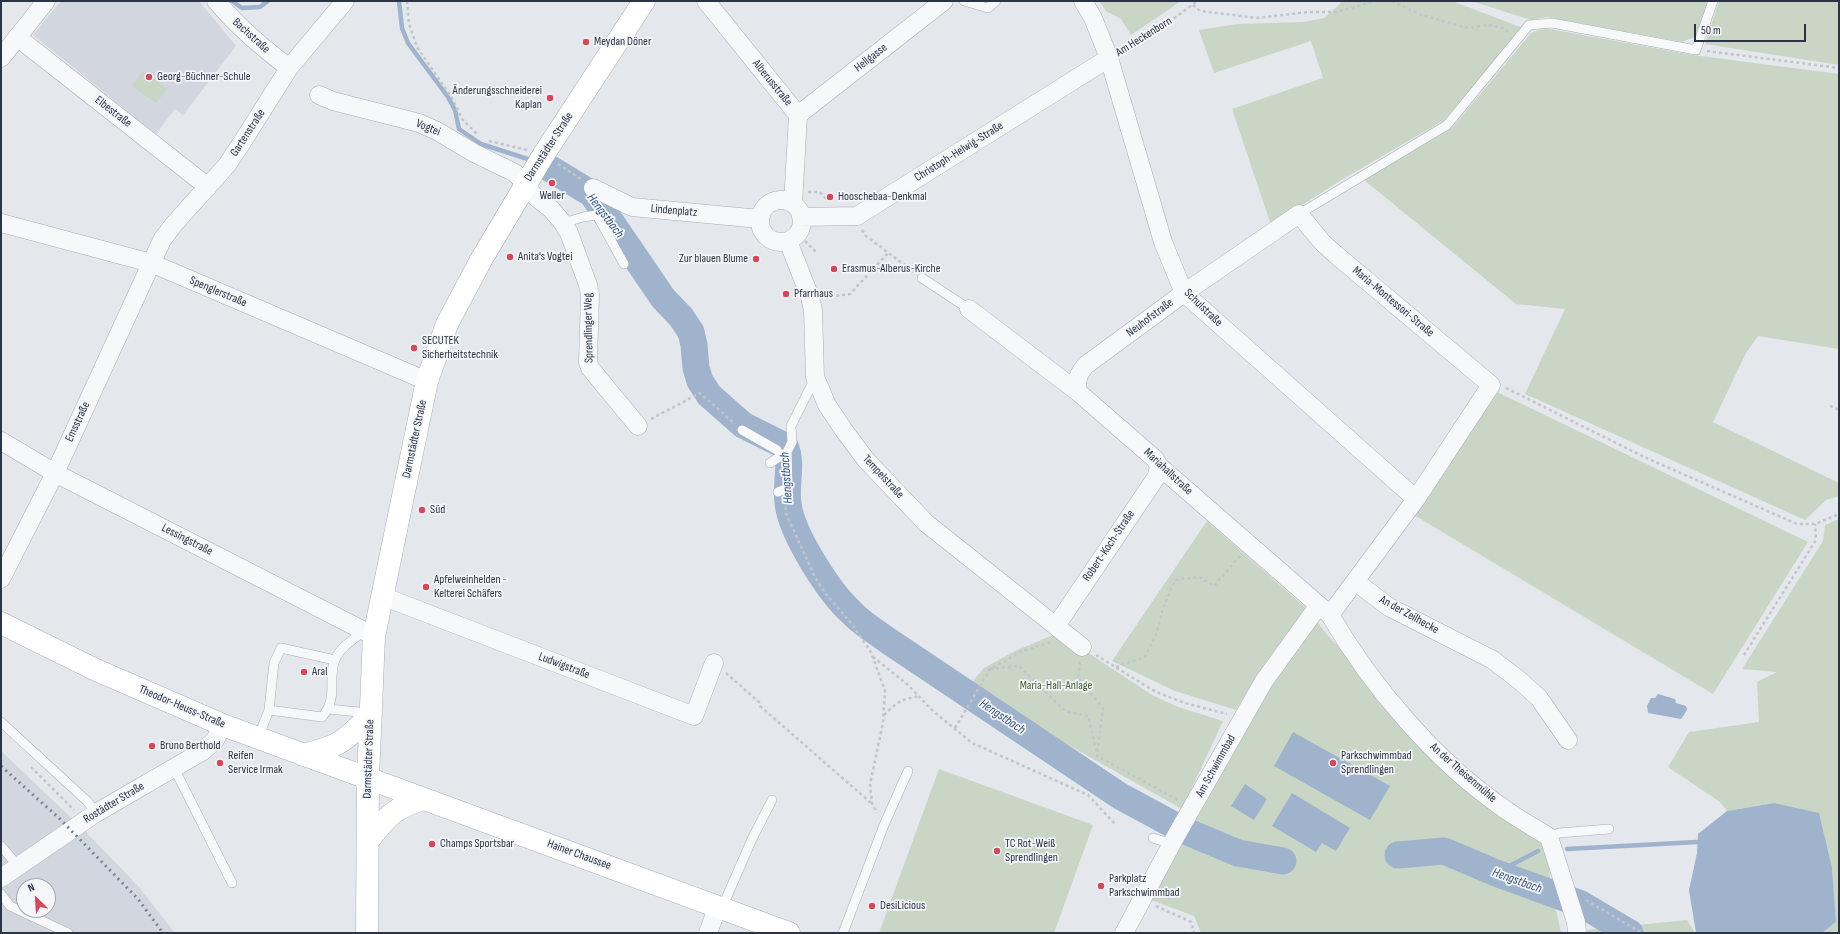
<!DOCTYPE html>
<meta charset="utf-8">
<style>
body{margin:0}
#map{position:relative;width:1840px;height:934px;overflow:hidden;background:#e4e7ec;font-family:"Sofia Sans Condensed",sans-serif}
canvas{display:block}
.frame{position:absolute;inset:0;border:2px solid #2b3445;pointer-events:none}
.north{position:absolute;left:16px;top:878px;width:40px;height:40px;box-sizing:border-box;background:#f4f6f9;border:1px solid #a4a8b1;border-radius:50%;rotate:335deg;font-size:11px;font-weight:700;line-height:16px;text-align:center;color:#2b3445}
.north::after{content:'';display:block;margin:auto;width:14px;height:18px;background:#d1495b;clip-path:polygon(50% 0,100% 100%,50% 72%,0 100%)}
.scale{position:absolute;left:1694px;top:24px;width:112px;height:18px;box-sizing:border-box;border:2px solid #2b3445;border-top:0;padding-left:5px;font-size:12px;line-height:14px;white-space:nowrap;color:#2b3445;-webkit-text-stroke:3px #f4f6f9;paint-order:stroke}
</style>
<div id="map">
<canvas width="1840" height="934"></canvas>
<div class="frame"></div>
<div class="north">N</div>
<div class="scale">50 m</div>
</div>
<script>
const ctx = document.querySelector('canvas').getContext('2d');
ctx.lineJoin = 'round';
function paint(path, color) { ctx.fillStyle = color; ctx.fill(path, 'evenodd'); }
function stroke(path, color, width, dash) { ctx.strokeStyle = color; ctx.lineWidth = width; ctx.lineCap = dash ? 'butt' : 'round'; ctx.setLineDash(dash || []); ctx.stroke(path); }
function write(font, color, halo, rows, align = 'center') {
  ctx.font = font + ' "Sofia Sans Condensed",sans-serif'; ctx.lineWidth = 3.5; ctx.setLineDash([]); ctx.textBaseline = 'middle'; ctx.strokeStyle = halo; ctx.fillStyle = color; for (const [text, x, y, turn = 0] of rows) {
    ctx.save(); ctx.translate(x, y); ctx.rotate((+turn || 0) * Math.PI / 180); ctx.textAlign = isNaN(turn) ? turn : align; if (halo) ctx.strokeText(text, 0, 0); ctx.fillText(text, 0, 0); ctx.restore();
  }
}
const built = new Path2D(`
 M61,1H199L236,46L183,115L175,109L156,134L33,35Z
 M1,751L85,831L138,886L175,933H1ZM24,886H48V910H24Z`);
const green = new Path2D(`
 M1099,1H1181L1131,35L1121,19L1106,11Z
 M1343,1H1452L1523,28L1443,121L1346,177L1271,225L1232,109L1323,78L1311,41L1214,73L1199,30L1237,24L1304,22L1324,18Z
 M1471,1H1708L1697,36L1682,42L1547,17L1531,20Z
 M1719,1H1839V65L1705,44Z
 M1544,28L1693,55L1839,74V349L1758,336L1746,353L1713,422L1839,483V496L1826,500L1805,520L1525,394L1565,309L1516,304L1364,180L1452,128L1531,33Z
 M143,71L167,89L156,103L132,86Z
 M1493,390L1808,542L1713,694L1409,512Z
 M1839,519V933H1822L1836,922L1832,868L1774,803L1727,811L1720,802L1668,767L1689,732L1759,722L1757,682L1777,672L1742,669L1823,541L1825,525Z
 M1207,521L1306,608L1255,678L1236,710L1175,691L1112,661Z
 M1314,619C1324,629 1333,645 1345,650L1412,734L1466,791L1545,840L1552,891L1561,933H1201L1194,916L1151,900L1187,831L1261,701Z
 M1058,633L1152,695L1178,707L1223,721L1182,809L967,688L984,668L1015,651Z
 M939,769L1093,825L1054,933H879Z
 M1687,920L1695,933H1587V930Z`);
const water = new Path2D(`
 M1658,694L1675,699L1676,703L1686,706L1687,710L1681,719L1648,713L1647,706L1651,698H1655Z
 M1293,732L1390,786L1370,820L1274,766Z
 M1245,784L1267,799L1254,820L1231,806Z
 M1292,793L1350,828L1336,851L1322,843L1316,852L1272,826Z
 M1774,803L1819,813L1832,868L1836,922L1822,933H1696L1689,890L1697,853L1698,834L1727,811Z`);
const stream = new Path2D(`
 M232,1L242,8L260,7L268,1
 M399,1L402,28L408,43L448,97L455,110L459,129L481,144L534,161
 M1567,849L1697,842
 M1496,873L1538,851`);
const river = new Path2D(`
 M549,168L592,194L663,298L681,317L691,332L694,345L696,368L700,381L709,395L743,425L785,446C793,464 785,484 788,503C791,533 829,592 851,612C861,623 875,631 887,640L1120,796L1183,830L1238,853L1283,861
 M1398,855L1444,851L1496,873L1581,904L1630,933`);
const path = new Path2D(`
 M407,1L409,24L417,47L452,98L462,119L478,135
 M1392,1L1421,15L1468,28L1488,25L1503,28L1509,32
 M1193,5L1200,11L1257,18L1308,12H1337L1375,1
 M1123,50L1144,39L1198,1
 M1707,51L1839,68
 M489,141L527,150
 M558,164L581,179
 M808,192H820L827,200
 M862,230L866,236L914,272
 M805,241L817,253
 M826,296L830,293L835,296L850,294L888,253
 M1506,388L1644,457L1797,524H1815L1839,514
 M1830,406L1839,410
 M651,419L700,393L734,423
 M784,501L787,516L815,577L825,593L851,623L871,652L885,691L883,723L870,784L872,803L877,813
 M1096,655L1156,692L1185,703L1227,714
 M1744,655L1816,540L1815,524
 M873,657L907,684L933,711L972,743L1088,795L1116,825
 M1080,662L1078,678L1103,708L1097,756L1178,800
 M1116,667L1145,657L1157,632L1163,608L1175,580L1199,577L1214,586L1240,556
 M990,669L1019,666L1065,711L1088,716L1097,753
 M726,673L759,702L760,706L871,803
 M884,715C897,702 902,699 920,696
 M955,728L990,669L1020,652L1051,642
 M31,767L74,810
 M1586,900L1642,933
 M1156,906L1191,922L1194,933`);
const lane = new Path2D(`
 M964,1L988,8L996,1
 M1299,214L1447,125L1529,25L1552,23L1696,50L1713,1
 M563,223L583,217L597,215L624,264
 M922,278L969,309
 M742,430L777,450
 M770,463L787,452L792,442L791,426L815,378
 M778,492L788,488L787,452
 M328,709L369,713
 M269,710L322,717C339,697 327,680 335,660C340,647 354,639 364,631
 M1,722L87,801L96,813
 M258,738L269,710L274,663L281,648L335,660
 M174,768L232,883
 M1549,837L1559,833L1609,829
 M1153,838L1172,844
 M1,846L18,866
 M1,894L10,906L68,933
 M722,908L752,839L772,800
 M843,933L884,825L908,771`);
const street = new Path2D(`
 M216,1C239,28 261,46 289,68
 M706,1L798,115L793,204
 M1083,1L1093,18L1109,58L1163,242L1184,293L1416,499
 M17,37L208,187
 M1,58L46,1
 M319,95L333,101L419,123L437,131L474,153L515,173L522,180L532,194L551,209L563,223L569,233L588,285L590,295L588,362L590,368L638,426
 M798,115L944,1
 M593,188L632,207L760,219
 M760 221a21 21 0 1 1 42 0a21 21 0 1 1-42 0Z
 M801,217L857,216L1109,58
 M1,223L151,263L427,381
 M788,241L810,297L813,310L815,377L827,405L843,429L866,460L926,523L1082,647
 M969,309L1078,392L1155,459L1159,466L1330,615C1372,687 1437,763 1506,810C1520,820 1535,828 1549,837L1576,922L1577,933
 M1078,392C1076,380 1078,374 1086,365L1184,293L1299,214L1322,242L1335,254L1491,385L1416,499L1330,615
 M1,441L55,473L374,636
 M1,579L55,473L162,240L174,224L227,165L241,144L289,68L345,1
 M1356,582L1389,607L1493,660L1519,680L1539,698L1568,740
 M382,596L694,716L714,663
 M1056,626L1157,476L1159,466
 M1,878L96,813L203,751L215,740L223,725
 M708,933L718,906
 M1124,933L1177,834L1264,681L1319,605`);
const secondary = new Path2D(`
 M1,623L94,669L223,725L789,933
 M303,755C341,746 345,741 371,714
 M368,841C386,818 394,807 424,799
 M367,933L368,778L374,636L427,381L447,324L481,260L544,154L644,1`);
const rail = new Path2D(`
 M1,766L59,818L138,899L163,933`);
const markers = [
 [586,42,4,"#d1495b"],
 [149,77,4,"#d1495b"],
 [550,98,4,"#d1495b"],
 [552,183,4,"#d1495b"],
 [830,197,4,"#d1495b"],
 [510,257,4,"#d1495b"],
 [756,259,4,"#d1495b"],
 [834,269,4,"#d1495b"],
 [786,294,4,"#d1495b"],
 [414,348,4,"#d1495b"],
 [422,510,4,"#d1495b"],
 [426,587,4,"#d1495b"],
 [304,672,4,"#d1495b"],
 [152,746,4,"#d1495b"],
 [220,763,4,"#d1495b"],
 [1333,763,4,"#d1495b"],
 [432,844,4,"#d1495b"],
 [997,851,4,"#d1495b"],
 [1101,886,4,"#d1495b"],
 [872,906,4,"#d1495b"]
];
const streetNames = [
 ["Bachstraße",251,36,42],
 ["Am Heckenborn",1144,37,-32],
 ["Hellgasse",871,58,-38],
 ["Alberusstraße",772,83,51],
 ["Elbestraße",113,112,38],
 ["Vogtei",428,128,22],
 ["Gartenstraße",248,133,-57],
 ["Darmstädter Straße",549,147,-57],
 ["Christoph-Helwig-Straße",959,152,-32],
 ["Lindenplatz",674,211,5],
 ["Spenglerstraße",218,292,23],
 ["Maria-Montessori-Straße",1393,302,40],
 ["Schulstraße",1203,308,44],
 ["Neuhofstraße",1150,318,-37],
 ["Sprendlinger Weg",589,328,-91],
 ["Emsstraße",78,422,-65],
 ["Darmstädter Straße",415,439,-78],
 ["Mariahallstraße",1168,472,43],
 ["Tempelstraße",883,477,47],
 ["Lessingstraße",187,540,27],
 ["Robert-Koch-Straße",1109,546,-56],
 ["An der Zeilhecke",1409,615,29],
 ["Ludwigstraße",564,666,21],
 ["Theodor-Heuss-Straße",182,707,23],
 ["Darmstädter Straße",369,759,-88],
 ["Am Schwimmbad",1216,766,-61],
 ["An der Theisenmühle",1463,773,41],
 ["Rostädter Straße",114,803,-31],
 ["Hainer Chaussee",579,855,20]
];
const poiNames = [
 ["Meydan Döner",594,42],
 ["Georg-Büchner-Schule",157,77],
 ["Änderungsschneiderei",542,91,"right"],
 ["Kaplan",542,105,"right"],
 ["Weller",552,196,"center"],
 ["Hooschebaa-Denkmal",838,197],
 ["Anita's Vogtei",518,257],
 ["Zur blauen Blume",748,259,"right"],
 ["Erasmus-Alberus-Kirche",842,269],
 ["Pfarrhaus",794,294],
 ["SECUTEK",422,341],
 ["Sicherheitstechnik",422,355],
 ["Süd",430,510],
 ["Apfelweinhelden -",434,580],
 ["Kelterei Schäfers",434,594],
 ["Aral",312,672],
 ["Bruno Berthold",160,746],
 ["Reifen",228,756],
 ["Service Irmak",228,770],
 ["Parkschwimmbad",1341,756],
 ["Sprendlingen",1341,770],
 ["Champs Sportsbar",440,844],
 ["TC Rot-Weiß",1005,844],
 ["Sprendlingen",1005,858],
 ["Parkplatz",1109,879],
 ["Parkschwimmbad",1109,893],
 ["DesiLicious",880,906]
];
const parkNames = [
 ["Maria-Hall-Anlage",1056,686]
];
const waterNames = [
 ["Hengstbach",605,216,53],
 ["Hengstbach",787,478,-94],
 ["Hengstbach",1002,717,34],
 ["Hengstbach",1517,881,20]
];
paint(built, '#d2d6de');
paint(green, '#c9d6c5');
paint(water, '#9fb4cc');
stroke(stream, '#9fb4cc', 4.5);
stroke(river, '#9fb4cc', 27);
stroke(lane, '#a9aeb7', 10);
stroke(street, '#a9aeb7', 19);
stroke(secondary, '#a9aeb7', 23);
stroke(path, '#c2c5cb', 2.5, [3, 3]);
stroke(lane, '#f7f8fa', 9);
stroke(street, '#f7f8fa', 18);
stroke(secondary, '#fff', 22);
stroke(rail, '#7d8696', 3, [2, 4]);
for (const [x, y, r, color] of markers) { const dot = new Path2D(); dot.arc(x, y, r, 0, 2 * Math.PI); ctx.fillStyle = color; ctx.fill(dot); stroke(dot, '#f4f6f9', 1.5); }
write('12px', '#2b3445', '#f4f6f9', streetNames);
write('12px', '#2b3445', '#f4f6f9', poiNames, 'left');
write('12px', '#3f6138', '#f4f6f9', parkNames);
write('italic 13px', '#34527a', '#f4f6f9', waterNames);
</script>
